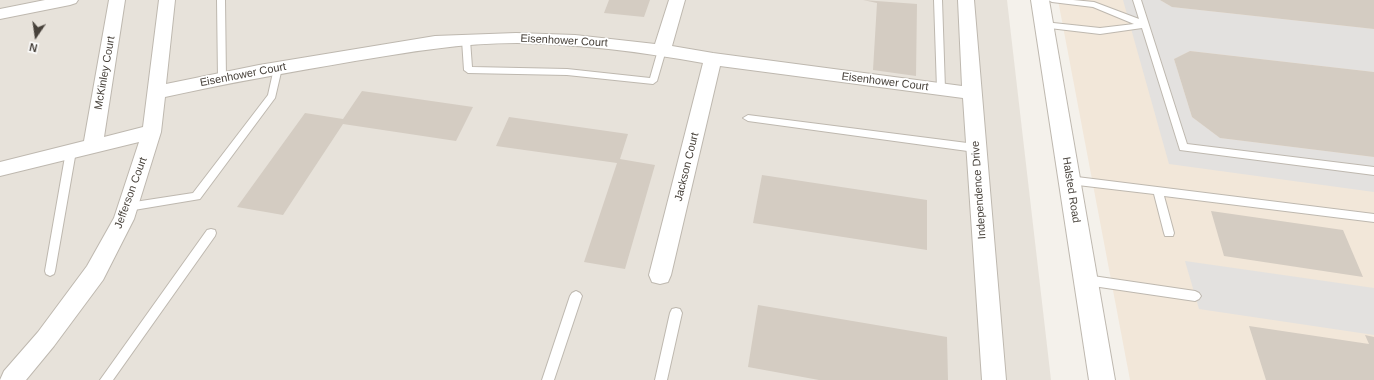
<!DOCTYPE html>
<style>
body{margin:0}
#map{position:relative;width:1374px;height:380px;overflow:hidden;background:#f4f1eb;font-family:Arial,sans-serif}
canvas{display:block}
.north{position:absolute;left:16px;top:16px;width:40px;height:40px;-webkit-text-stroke:3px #fff;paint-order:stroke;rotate:193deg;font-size:11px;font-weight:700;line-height:16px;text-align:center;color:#47413a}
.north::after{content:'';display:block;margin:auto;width:14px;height:18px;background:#47413a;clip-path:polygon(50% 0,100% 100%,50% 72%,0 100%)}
</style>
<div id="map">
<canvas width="1374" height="380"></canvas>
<div class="north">N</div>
</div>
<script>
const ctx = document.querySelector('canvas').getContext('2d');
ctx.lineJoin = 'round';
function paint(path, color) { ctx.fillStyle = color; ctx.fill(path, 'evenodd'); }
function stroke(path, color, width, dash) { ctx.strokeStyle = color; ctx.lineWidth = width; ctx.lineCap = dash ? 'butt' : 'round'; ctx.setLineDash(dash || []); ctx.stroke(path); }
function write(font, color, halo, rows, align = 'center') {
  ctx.font = font + ' Arial,sans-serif'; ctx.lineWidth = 3.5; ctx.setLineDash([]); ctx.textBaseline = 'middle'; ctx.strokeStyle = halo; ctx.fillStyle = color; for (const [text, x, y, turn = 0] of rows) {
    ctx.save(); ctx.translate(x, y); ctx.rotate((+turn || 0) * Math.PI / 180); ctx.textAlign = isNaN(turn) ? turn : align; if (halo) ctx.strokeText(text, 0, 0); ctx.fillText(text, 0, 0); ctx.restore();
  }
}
const residential = new Path2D(`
 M0,0H1007L1051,380H0Z`);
const commercial = new Path2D(`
 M1058,0H1374V380H1130Z`);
const parking = new Path2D(`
 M1123,0H1160L1172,7L1374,29V72L1190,51L1174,59L1192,117L1220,138L1374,157V192L1169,164Z
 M1185,261L1374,288V335L1199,309Z`);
const building = new Path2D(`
 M609,0H650L644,17L604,13Z
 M863,0L917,4L916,76L873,70L877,3Z
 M1160,0H1374V29L1172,7Z
 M1190,51L1374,72V157L1220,138L1192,117L1174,59Z
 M362,91L473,107L456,141L343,124L283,215L237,207L305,113L343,119Z
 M509,117L628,134L620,159L655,165L625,269L584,262L617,163L496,146Z
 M762,175L927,200V250L753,223Z
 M1211,211L1343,230L1363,277L1224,256Z
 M758,305L947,337L948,380H819L748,367Z
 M1249,326L1369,344L1365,335L1374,337V380H1266Z`);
const service = new Path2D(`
 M217,0H225L226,79L222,82L218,79Z
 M934,0H942L945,89L941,92L937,89Z
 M1048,0H1073L1094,2L1139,19L1133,0H1141L1187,144L1374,167V175L1180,150L1142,28L1100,34L1041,27L1040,25L1044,22L1100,28L1134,24L1093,7L1052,2Z
 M466,37L470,40L472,67L567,69L650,78L658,50L662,47L666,50L657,81L653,84L567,75L468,73L464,70L462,40Z
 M278,65L282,68L275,98L200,199L128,211L124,210L123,207L124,204L128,203L193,193L268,95L274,68Z
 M748,115L975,144L980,148L975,152L748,121L743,118Z
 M71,147L76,151L55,271L54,274L50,276L46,274L45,271L66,151Z
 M1069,176L1374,214V222L1164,196L1174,233L1173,236H1165L1164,233L1154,194L1069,184L1064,180Z
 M211,229L215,230L216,233L215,236L113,380H100L207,230Z
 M1086,275L1195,291L1199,293L1201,296L1199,299L1195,301L1086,285L1082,283L1081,280L1082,277Z
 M576,291L580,293L582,296L554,380H542L570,296L572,293Z
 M676,308L680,309L682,313L667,380H655L670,313L672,309Z`);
const minor = new Path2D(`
 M45,0H78L76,3L70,5L0,19V9Z
 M109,0H125L104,137L143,127L159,0H175L166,84L259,65L435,36L516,33L575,35L655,44L669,0H685L672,46L713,53L962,86L958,0H974L1006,380H982L963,98L720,66L671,275L668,282L660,284L652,282L649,275L703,63C642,52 580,44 517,43C462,43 409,52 355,61C291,72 228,83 165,97L161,132L134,219L103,280L54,346L26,380H0L4,371L38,332L87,266L114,218L139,142L0,176V162L84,141Z`);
const tertiary = new Path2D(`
 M1031,0H1049L1115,380H1089Z`);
const streetNames = [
 ["Eisenhower Court",564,41,3],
 ["McKinley Court",105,73,-80],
 ["Eisenhower Court",243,75,-11],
 ["Eisenhower Court",885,82,7],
 ["Jackson Court",687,167,-76],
 ["Independence Drive",979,190,-94],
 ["Halsted Road",1071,190,81],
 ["Jefferson Court",131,193,-70]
];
paint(residential, '#e7e2da');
paint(commercial, '#f2e7d9');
paint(parking, '#e3e1df');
paint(building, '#d4ccc2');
stroke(service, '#beb8af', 2);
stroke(minor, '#beb8af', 2);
stroke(tertiary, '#beb8af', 2);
paint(service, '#fff');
paint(minor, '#fff');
paint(tertiary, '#fff');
write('11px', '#47413a', '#fff', streetNames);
</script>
